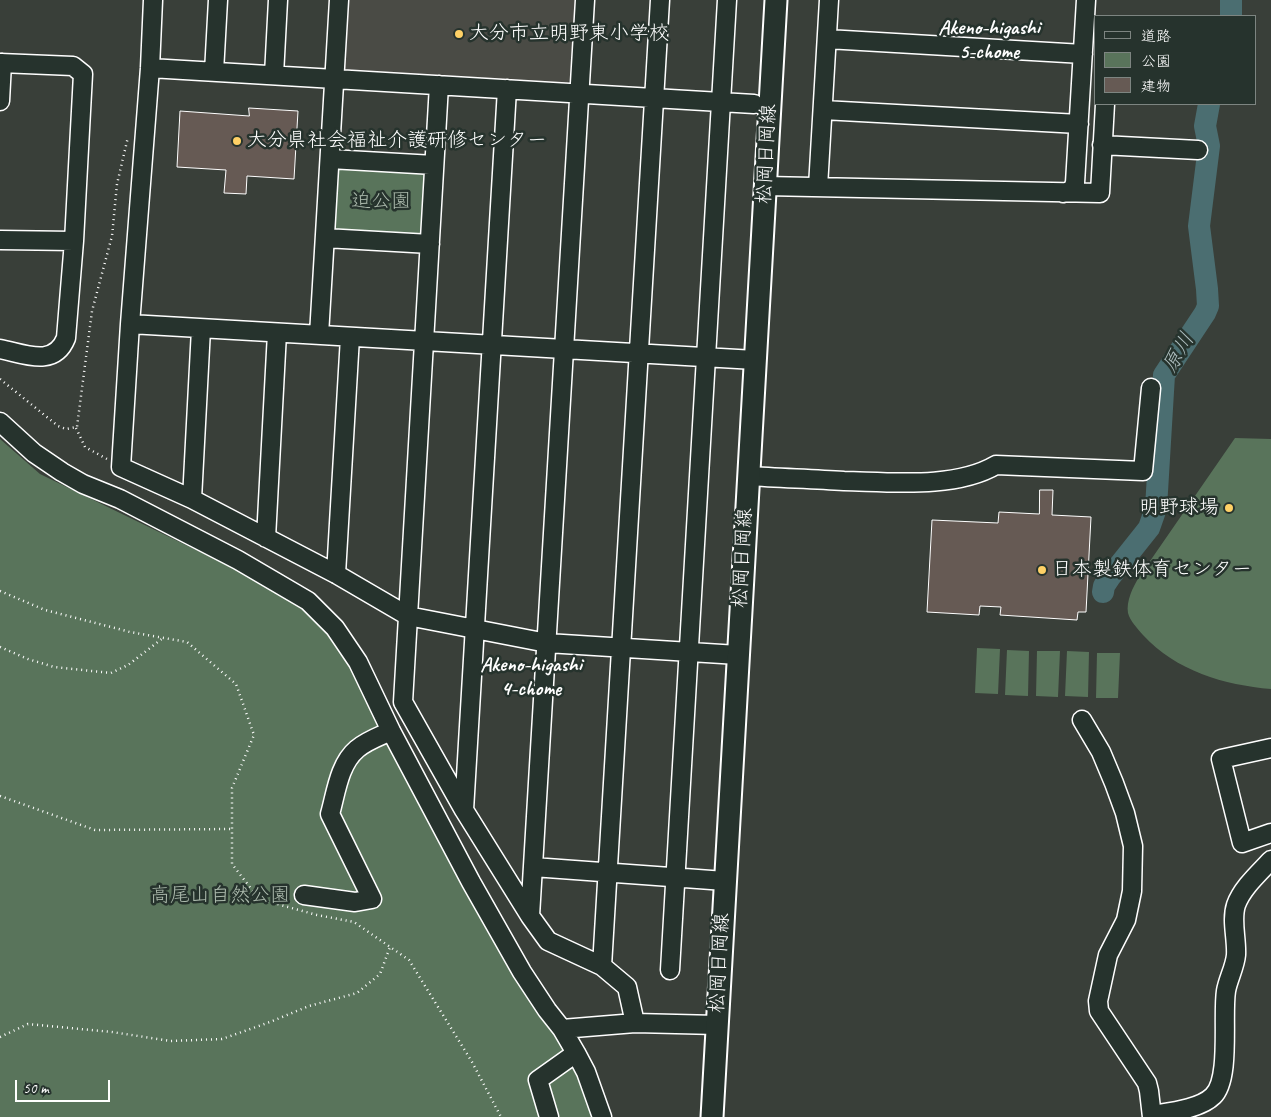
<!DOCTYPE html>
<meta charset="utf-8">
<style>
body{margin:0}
#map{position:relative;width:1271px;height:1117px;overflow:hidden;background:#393f39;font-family:Caveat,"Klee One",sans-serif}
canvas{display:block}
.legend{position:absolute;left:1094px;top:15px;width:162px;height:90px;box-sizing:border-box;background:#26332d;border:1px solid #7d8581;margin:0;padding:6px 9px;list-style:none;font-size:15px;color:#fff}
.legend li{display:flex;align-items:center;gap:10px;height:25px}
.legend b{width:25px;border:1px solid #7d8581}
.scale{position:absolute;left:15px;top:1080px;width:95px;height:22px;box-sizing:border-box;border:2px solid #fff;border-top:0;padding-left:6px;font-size:15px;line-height:18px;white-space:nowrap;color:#fff;-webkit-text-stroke:4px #26332d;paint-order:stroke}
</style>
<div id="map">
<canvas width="1271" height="1117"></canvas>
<ul class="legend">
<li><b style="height:6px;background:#26332d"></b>道路</li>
<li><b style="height:14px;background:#59745b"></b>公園</li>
<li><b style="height:14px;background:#665a54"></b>建物</li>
</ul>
<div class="scale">50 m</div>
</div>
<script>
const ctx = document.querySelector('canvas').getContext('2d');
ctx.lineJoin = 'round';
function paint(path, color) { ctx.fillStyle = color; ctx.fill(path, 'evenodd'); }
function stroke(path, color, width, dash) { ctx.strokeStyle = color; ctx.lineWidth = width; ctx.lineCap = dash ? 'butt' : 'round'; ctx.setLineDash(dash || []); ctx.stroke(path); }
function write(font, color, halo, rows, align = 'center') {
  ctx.font = font + ' Caveat,"Klee One",sans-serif'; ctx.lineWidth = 5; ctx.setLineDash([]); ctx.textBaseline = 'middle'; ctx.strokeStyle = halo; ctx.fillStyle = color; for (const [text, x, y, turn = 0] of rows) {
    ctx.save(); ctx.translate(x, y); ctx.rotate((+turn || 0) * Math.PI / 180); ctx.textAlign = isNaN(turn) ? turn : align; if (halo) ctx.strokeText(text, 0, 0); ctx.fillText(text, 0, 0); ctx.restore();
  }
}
const built = new Path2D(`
 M345,0H577L572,79L564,85L344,72L342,69Z`);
const green = new Path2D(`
 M342,165L429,173L421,239L333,230L336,169Z
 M1235,438L1271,439V689C1224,685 1176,671 1143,635C1138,629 1130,621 1128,613C1126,601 1133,587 1139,577Z
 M0,439L40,474L235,569L305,609L351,661L462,886L554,1030L574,1063L592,1117H0Z
 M977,648L1000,649L998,694L975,693Z
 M1007,650L1029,651L1028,696L1005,695Z
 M1037,651H1060L1058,697L1036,696Z
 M1067,651L1089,652L1088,697L1065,696Z
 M1097,653H1120L1118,698H1096Z`);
const river = new Path2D(`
 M1231,0V16
 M1103,592L1104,586L1110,577L1149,528L1156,508L1164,375L1205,313L1208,306L1207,289L1199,226L1209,146L1205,126L1209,104`);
const building = new Path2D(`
 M249,108L298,111L294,179L247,176L246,194L224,193L226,170L177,167L180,111L249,116Z
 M1040,490H1053L1052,515L1091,517L1086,612H1078L1077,620L1000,615L1001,607L980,606L979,615L927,612L932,520L998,523L999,512L1039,514Z`);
const path = new Path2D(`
 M0,379L58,426L66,429L77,427L92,311L112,236L117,184L128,137
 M76,428L85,447L107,459
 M0,591L45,610L130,632L187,642L236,684L254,735L232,788V864L259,899L317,915L354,922L409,960L472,1062L501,1117
 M0,647L28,659L54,667L111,673L128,665L163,638
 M0,796L95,830L232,829
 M0,1037L28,1024L112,1032L171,1041L222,1039L270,1022L309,1006L357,993L380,974L390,947`);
const minor = new Path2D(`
 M153,0L150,68L130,324L121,467L192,499L336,574L408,616L547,643L738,655
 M827,39L1083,54
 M0,63L73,66L83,74L74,241L66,338C54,368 25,354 0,349
 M150,68L754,104
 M214,72L218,0
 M274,75L278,0
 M439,85L403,702L464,810L530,916L548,941L602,966L627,987L635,1023
 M0,101L2,63
 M823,110L1079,124
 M1102,145L1198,150
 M330,159L434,165
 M765,186L1100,193L1105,104
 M818,187L829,0
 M1063,193L1072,190L1075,183L1086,0
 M325,238L430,244
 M0,240L74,241
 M130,324L755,360
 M319,335L339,0
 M0,422L34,453L62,472L83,484L120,499L238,560L308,601L335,628L358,662L391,731L471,882L522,972L547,1010L562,1029L576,1053L586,1072L602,1117
 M748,476C780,478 812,479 844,481C891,482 955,489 996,465L1143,471L1151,388
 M192,499L201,329
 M266,538L277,333
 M336,574L350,337
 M1082,720L1101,752L1114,783L1125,813L1133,846L1132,891L1126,920L1108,955L1098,1001L1099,1011L1147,1083L1149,1091L1152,1117
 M1271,748L1221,759L1242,843L1271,833
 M464,810L507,89
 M533,867L725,881
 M304,895L355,902L372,899L330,814C336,793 339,764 357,749C366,741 380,736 391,731
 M530,916L585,0
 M602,966L660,0
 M670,970L727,0
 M562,1029L635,1023L717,1025
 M1152,1115C1170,1112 1200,1109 1213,1096C1231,1079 1222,1016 1226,991C1228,979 1235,967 1236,955C1237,939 1231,920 1236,905C1242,888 1259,873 1271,860
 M549,1117L538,1080L576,1053`);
const major = new Path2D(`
 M712,1117L776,0`);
const markers = [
 [459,34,5,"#ffd166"],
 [237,141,5,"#ffd166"],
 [1229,508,5,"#ffd166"],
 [1042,570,5,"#ffd166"]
];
const poiNames = [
 ["大分市立明野東小学校",469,34],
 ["大分県社会福祉介護研修センター",247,141],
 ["明野球場",1219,508,"right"],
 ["日本製鉄体育センター",1052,570]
];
const streetNames = [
 ["松岡日岡線",767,154,-87],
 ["松岡日岡線",743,558,-87],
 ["松岡日岡線",720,963,-87]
];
const parkNames = [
 ["迫公園",381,202],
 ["高尾山自然公園",220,896]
];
const neighbourhoodNames = [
 ["Akeno-higashi",989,28],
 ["5-chome",989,52],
 ["Akeno-higashi",531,665],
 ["4-chome",531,689]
];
const waterNames = [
 ["原川",1179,353,-60]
];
paint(built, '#4a4b45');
paint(green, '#59745b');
stroke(river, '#4b6e71', 22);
paint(building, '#665a54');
stroke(building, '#fff', 1);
stroke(minor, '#fff', 21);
stroke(major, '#fff', 25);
stroke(path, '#fff', 2.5, [1, 4]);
stroke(minor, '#26332d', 18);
stroke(major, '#26332d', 21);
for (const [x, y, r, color] of markers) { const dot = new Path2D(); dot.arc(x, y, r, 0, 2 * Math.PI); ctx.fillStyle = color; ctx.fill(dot); stroke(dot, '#26332d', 2); }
write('20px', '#fff', '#26332d', poiNames, 'left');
write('20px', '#fff', '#26332d', streetNames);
write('20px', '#acbaad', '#26332d', parkNames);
write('bold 21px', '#fff', '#26332d', neighbourhoodNames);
write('italic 21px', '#aebebf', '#26332d', waterNames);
</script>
